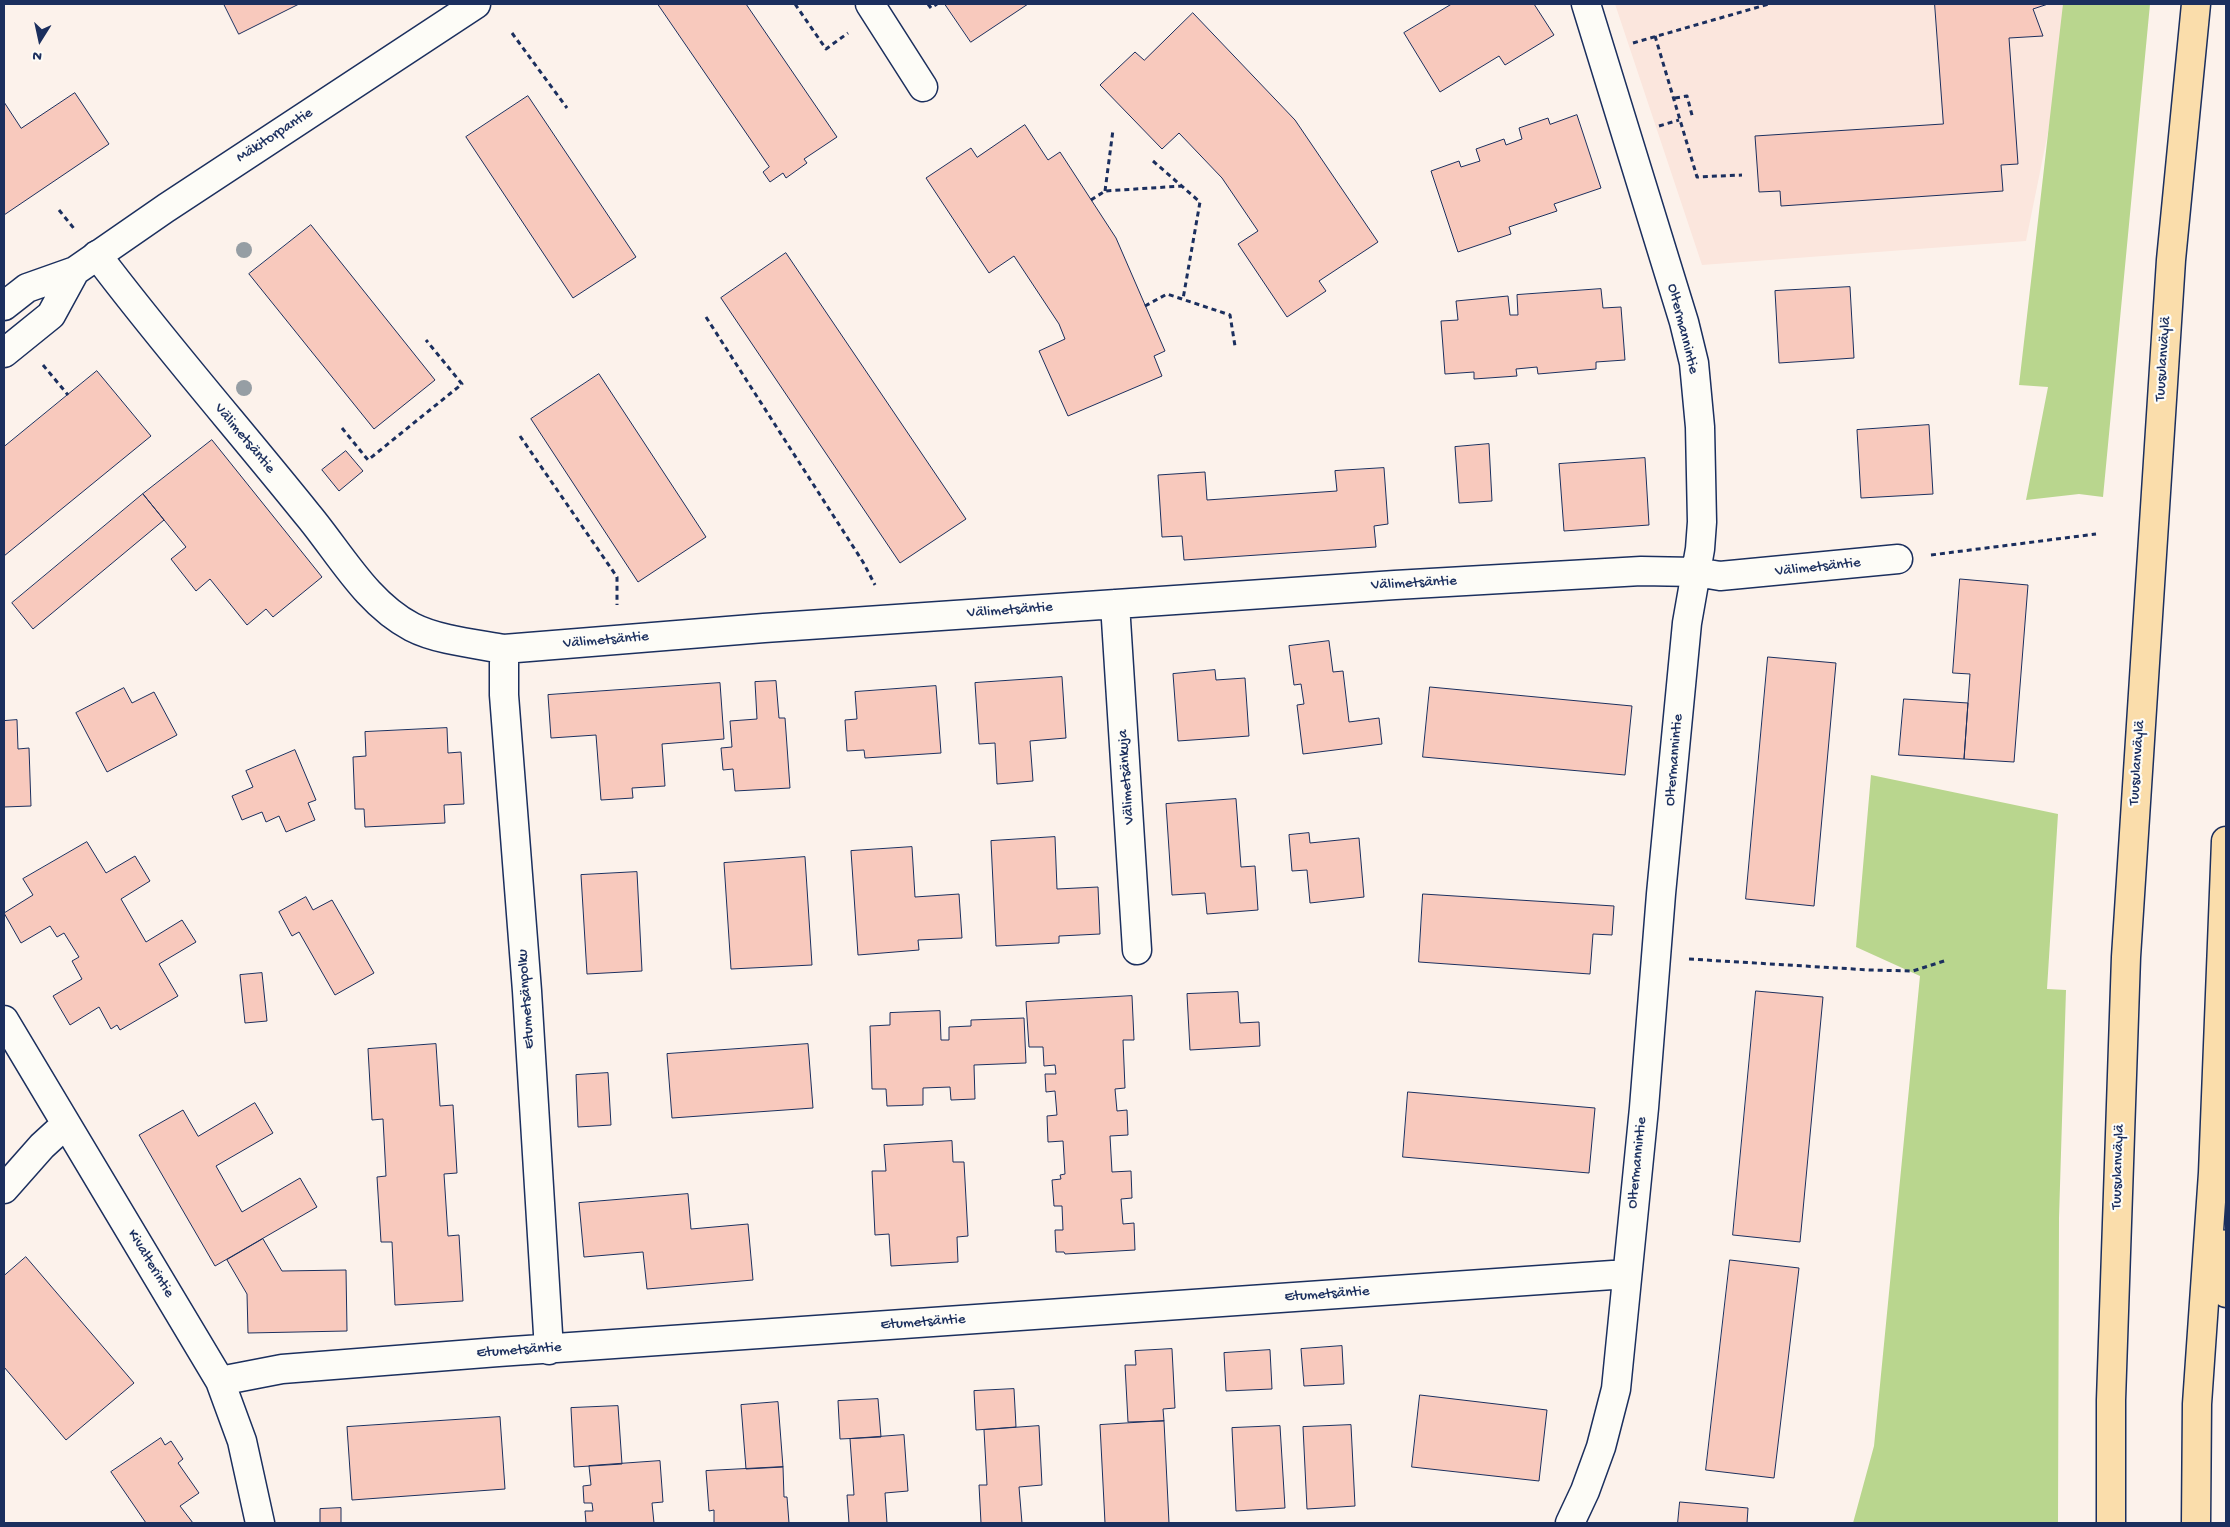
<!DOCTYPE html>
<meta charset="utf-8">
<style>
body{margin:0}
#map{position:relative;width:2230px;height:1527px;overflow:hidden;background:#fcf2eb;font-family:"Gochi Hand",sans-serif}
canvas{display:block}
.frame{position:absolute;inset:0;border:5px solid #1b2f5e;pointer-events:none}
.north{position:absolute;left:15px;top:15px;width:50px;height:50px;-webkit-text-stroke:4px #fdfcf7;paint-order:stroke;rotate:190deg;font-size:14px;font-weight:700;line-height:20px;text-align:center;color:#1b2f5e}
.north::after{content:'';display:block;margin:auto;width:18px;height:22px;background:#1b2f5e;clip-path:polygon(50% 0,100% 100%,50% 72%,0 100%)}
</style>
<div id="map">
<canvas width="2230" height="1527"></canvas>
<div class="frame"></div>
<div class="north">N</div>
</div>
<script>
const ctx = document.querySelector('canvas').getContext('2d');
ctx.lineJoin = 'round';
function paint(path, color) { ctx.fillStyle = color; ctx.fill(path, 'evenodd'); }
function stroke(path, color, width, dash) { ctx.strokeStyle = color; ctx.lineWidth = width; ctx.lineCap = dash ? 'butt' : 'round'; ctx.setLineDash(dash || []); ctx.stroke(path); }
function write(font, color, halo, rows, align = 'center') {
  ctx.font = font + ' "Gochi Hand",sans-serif'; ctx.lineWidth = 4.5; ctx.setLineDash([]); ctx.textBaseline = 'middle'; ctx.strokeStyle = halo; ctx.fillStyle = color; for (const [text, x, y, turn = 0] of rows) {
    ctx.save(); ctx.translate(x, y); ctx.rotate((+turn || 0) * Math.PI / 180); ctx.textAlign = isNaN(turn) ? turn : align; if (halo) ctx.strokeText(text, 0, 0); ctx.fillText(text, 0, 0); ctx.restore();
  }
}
const built = new Path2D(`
 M1615,4H2074L2026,241L1702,265Z`);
const green = new Path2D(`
 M2063,4H2150L2103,497L2079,494L2026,500L2048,387L2019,385Z
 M1871,775L2058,814L2047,989L2066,990L2059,1218L2058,1523H1853L1874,1446L1920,976L1856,947Z`);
const building = new Path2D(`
 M224,4H299L239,34Z
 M658,4H746L837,137L804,159L807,163L786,178L783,173L770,182L763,172L769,167Z
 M945,4H1028L971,42Z
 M1452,4H1534L1554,35L1505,65L1499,56L1440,92L1404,33Z
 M1935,4H2048L2033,9L2043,36L2009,38L2018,164L2001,165L2003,191L1781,206L1780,191L1759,192L1755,136L1943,124Z
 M1193,13L1295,120L1378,242L1319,281L1326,291L1287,317L1238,244L1258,231L1222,178L1179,133L1162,149L1100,85L1135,52L1144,60Z
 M75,93L109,144L4,215V102L21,128Z
 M528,96L636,257L573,298L466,137Z
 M1577,115L1601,188L1554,204L1557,211L1509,227L1511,234L1458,252L1431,171L1459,161L1461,167L1480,161L1476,149L1504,139L1506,145L1522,139L1519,128L1548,118L1550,124Z
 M1025,125L1048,160L1060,152L1116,238L1165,351L1154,356L1162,376L1068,416L1039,351L1065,339L1059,324L1014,256L989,273L926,178L971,148L977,157Z
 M311,225L435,380L374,429L249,274Z
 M786,253L966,519L900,563L721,298Z
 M1850,287L1854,358L1779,363L1775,291Z
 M1601,289L1603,308L1621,307L1625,360L1596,362V369L1538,374L1537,367L1516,369L1517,376L1474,379V372L1445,374L1441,321L1458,320L1456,301L1508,296L1510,315H1518L1517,295Z
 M97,371L151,436L4,556V447Z
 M599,374L706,537L638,582L531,419Z
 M1929,425L1933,494L1861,498L1857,430Z
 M212,440L322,577L273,617L266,609L247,625L210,579L196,591L171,559L186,547L143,494Z
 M1489,444L1492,501L1459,503L1455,447Z
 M346,451L363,471L339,491L322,470Z
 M1645,458L1649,525L1564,531L1559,464Z
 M1384,468L1388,524L1374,526L1376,547L1184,560L1182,536L1162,537L1158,475L1205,472L1207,500L1337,491L1335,471Z
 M143,494L164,520L33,629L12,603Z
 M1960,579L2028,585L2014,762L1964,759L1970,674L1953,673Z
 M1329,641L1333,672L1343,671L1349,722L1379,718L1382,744L1303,754L1297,705L1304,704L1301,684L1294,685L1289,646Z
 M1768,657L1836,663L1814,906L1746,899Z
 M1215,670L1216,680L1245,678L1249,736L1178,741L1173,674Z
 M1062,677L1066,738L1030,741L1033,781L997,784L995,743L979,744L975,683Z
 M776,681L779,718H785L790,788L735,791L733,769L723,770L721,748L732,747L730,721L757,719L755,682Z
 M720,683L724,739L662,744L665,786L632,788L633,798L601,800L596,735L551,738L548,695Z
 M936,686L941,753L865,758L864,750L847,751L845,720L857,719L855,692Z
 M1430,687L1632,706L1625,775L1423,757Z
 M124,688L132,703L154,692L177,735L107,772L76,713Z
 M1904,699L1968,703L1964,759L1899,755Z
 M17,720L18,749L29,748L31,806L4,807V721Z
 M447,728L448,753L461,752L464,804L444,805L445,823L365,827L364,809H355L353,757L366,756L365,732Z
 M295,750L316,800L308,803L315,820L286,832L279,816L266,822L262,812L242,820L232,796L253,787L246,771Z
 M1236,799L1241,867L1255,866L1258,910L1207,914L1205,893L1172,895L1166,804Z
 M1309,833L1310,843L1359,838L1364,897L1310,903L1307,870L1292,871L1289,835Z
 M1055,837L1057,889L1098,887L1100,934L1059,936V943L996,946L991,841Z
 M87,842L106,873L135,856L150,881L121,899L146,942L182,920L196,942L159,964L178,996L120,1030L117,1025L111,1029L99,1007L70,1025L53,996L82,979L72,961L79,957L64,933L57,937L50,926L21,943L4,913L33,895L23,879Z
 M912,847L915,897L959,894L962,938L918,940L919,950L858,955L851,851Z
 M805,857L812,965L731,969L724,863Z
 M637,872L642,971L587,974L581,875Z
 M1423,894L1614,906L1612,935L1593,934L1590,974L1419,962Z
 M306,897L313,910L332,900L374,973L335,995L299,932L292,936L279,912Z
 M262,973L267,1021L245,1023L240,975Z
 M1756,991L1823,997L1800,1242L1733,1235Z
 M1238,992L1240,1023L1259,1022L1260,1046L1190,1050L1187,994Z
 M1132,996L1134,1040H1123L1125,1088L1115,1089L1117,1111L1127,1110L1128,1135L1110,1136L1112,1172L1131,1171L1132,1198L1121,1199L1123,1224L1134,1223L1135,1250L1065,1254L1064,1252H1056L1055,1230H1063L1062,1206H1054L1052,1180L1061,1179L1060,1175L1065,1174L1063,1141L1048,1142L1047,1116L1057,1115L1055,1091L1046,1092L1045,1074H1056L1055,1065L1044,1066L1043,1047H1029L1026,1002Z
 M940,1011L941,1040H949V1027L971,1026V1020L1024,1018L1026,1063L974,1065L975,1099L951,1100L950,1087L923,1088V1105L887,1106L886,1089H872L870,1026L890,1025V1013Z
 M436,1044L440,1106L453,1105L457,1173L444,1174L448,1236L459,1235L463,1301L395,1305L392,1242H381L377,1177L386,1176L383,1119L372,1120L368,1049Z
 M808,1044L813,1108L672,1118L667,1054Z
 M608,1073L611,1125L578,1127L576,1075Z
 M1408,1092L1595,1108L1589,1173L1403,1157Z
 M255,1103L273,1133L216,1166L242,1212L300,1178L317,1207L215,1266L139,1135L183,1110L198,1136Z
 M952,1141L953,1162H964L968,1236L957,1237L958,1262L891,1266L889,1234L875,1235L872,1171H886L884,1145Z
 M688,1194L691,1229L748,1224L753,1280L647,1289L643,1252L584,1257L579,1203Z
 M263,1239L282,1271L346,1270L347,1331L248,1333L247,1294L227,1260Z
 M26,1257L134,1383L66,1440L4,1367V1276Z
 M1730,1260L1799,1268L1774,1478L1706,1470Z
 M1342,1346L1344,1384L1304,1386L1301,1349Z
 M1172,1349L1175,1408L1163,1409L1164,1421L1128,1422L1125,1365H1136L1135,1351Z
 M1270,1350L1272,1389L1226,1391L1224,1353Z
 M1014,1389L1016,1427L976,1430L974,1391Z
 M1420,1395L1547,1410L1539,1481L1412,1467Z
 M878,1399L881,1437L840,1439L838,1401Z
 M778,1402L783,1467L746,1469L741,1405Z
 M618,1406L622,1464L574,1467L571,1408Z
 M500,1417L505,1489L352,1500L347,1427Z
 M1164,1421L1169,1523H1105L1100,1425Z
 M1351,1425L1355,1506L1307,1509L1303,1427Z
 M1039,1426L1042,1485L1019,1487L1022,1523H981L979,1485H987L984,1430Z
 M1280,1426L1285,1508L1236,1511L1232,1428Z
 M904,1435L908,1491L885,1493L887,1523H849L847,1495H854L850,1439Z
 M161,1438L165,1445L171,1441L183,1459L178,1463L199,1493L180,1506L193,1523H146L111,1472Z
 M660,1461L663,1502L652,1503L654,1523H586L585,1511H593L592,1503H584L583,1486L591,1485L589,1466Z
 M783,1467L784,1497H787L789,1523H714V1510L709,1511L706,1471Z
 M1680,1502L1748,1508L1747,1523H1678Z
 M341,1508V1523H320V1509Z`);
const path = new Path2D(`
 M795,4L826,49L848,33
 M928,4L931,8L937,4
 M512,33L567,108
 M1655,36L1697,177L1742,175
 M1633,43L1769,4
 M1675,98L1687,96L1693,119
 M1659,126L1679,120
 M1153,161L1200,202L1183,299
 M1105,191L1113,130
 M1091,200L1105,191L1182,186
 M59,210L76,231
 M1145,306L1167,294L1230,315L1235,346
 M706,317L863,562L875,585
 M43,365L68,395
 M342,428L368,460L462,384L426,340
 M520,436L617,577V605
 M1931,555L2096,534
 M1689,959L1870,970L1913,971L1947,960`);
const minor = new Path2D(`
 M870,4L923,87
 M97,255C164,344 237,427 307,514C339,552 366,603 412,627C437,640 476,644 504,649L764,628L1395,585L1641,571L1696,572L1720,576L1898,559
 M1115,604L1137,950
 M504,649V695L527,991L549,1350
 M4,1020L220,1381L242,1441L260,1523
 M4,1189L42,1146L66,1124
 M220,1381L282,1369L498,1352L1627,1274
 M1570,1523L1585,1491L1601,1447L1616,1389L1644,1108L1661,894L1687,623L1700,549L1702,522L1700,427L1694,363L1684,322L1586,4`);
const tertiary = new Path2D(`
 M4,306L27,288L75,271L166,208L476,4
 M4,353L51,315L75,271`);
const motorway = new Path2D(`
 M2221,1244L2226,1293
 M2111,1523V1400L2126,957L2171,260L2196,4
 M2196,1523L2197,1404L2213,1173L2226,841`);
const trees = [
 [244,250],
 [244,388]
];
const streetNames = [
 ["Mäkitorpantie",275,136,-33],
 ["Oltermannintie",1682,329,76],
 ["Tuusulanväylä",2164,359,-86],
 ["Välimetsäntie",244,439,50],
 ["Välimetsäntie",1818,568,-6],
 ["Välimetsäntie",1414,584,-3],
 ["Välimetsäntie",1010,611,-4],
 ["Välimetsäntie",606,641,-5],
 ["Oltermannintie",1675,760,-85],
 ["Tuusulanväylä",2138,763,-86],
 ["Välimetsänkuja",1127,777,-94],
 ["Etumetsänpolku",527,999,-94],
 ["Oltermannintie",1638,1163,-84],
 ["Tuusulanväylä",2119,1167,-88],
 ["Kivalterintie",150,1264,59],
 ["Etumetsäntie",1327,1295,-4],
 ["Etumetsäntie",923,1323,-4],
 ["Etumetsäntie",519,1351,-4]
];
paint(built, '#fbe6dd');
paint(green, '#b9d68e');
paint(building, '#f8c9bd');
stroke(building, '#1b2f5e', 1);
stroke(minor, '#1b2f5e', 31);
stroke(tertiary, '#1b2f5e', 31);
stroke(motorway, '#1b2f5e', 31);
stroke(path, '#1b2f5e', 3, [5, 4]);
stroke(minor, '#fdfcf7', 28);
stroke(tertiary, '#fdfcf7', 28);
stroke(motorway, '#faddab', 28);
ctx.fillStyle = '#969ea4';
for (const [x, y] of trees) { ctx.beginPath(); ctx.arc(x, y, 8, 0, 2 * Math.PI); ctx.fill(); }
write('15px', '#1b2f5e', '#fdfcf7', streetNames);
</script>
